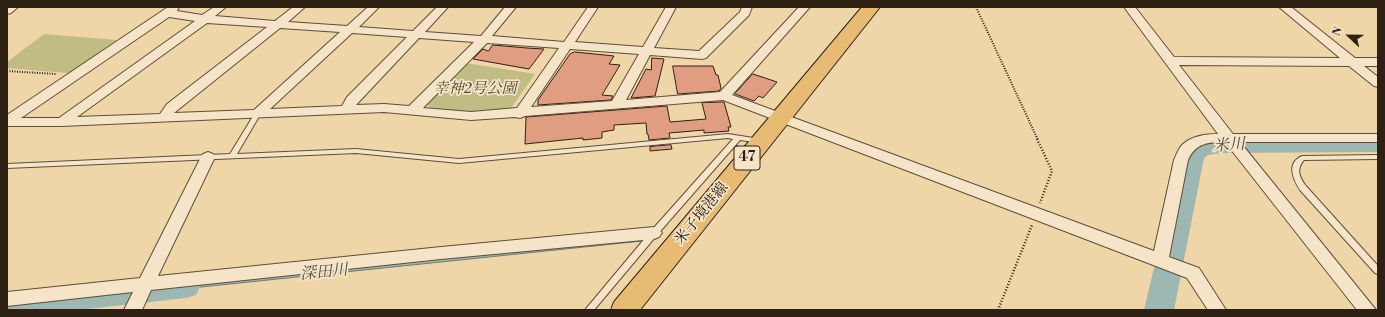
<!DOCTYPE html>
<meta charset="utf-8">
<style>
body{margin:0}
#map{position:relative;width:1385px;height:317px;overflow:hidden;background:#efd6a9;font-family:"Libre Bodoni",serif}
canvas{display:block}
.frame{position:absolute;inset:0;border:8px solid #2e2114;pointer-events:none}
.north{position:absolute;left:1329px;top:16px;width:40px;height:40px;-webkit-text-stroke:3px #f5e4c7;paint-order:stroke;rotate:292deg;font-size:11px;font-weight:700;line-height:16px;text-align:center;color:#2e2114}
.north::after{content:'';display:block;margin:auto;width:14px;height:18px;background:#2e2114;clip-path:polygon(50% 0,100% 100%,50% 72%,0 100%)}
</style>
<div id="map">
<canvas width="1385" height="317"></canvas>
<div class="frame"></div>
<div class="north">N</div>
</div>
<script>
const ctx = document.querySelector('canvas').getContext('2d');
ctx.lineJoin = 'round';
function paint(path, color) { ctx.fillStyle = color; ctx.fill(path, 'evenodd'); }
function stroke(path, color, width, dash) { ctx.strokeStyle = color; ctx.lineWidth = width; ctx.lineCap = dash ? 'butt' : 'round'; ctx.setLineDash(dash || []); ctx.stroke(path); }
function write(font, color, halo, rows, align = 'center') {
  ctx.font = font + ' "Libre Bodoni","Noto Serif JP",serif'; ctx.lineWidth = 3.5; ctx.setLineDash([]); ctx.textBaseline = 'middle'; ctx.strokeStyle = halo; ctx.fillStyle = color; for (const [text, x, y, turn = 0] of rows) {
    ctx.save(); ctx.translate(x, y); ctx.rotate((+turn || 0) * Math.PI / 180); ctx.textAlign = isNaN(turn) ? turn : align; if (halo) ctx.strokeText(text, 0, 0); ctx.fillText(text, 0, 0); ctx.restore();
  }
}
const green = new Path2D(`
 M44,34L117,40L71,72L67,73L7,68V62Z
 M466,63L535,74L509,111L472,114L431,108L426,104Z`);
const water = new Path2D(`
 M642,238V241L153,292L155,289Z`);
const river = new Path2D(`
 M1378,136V152L1222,153L1208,155L1204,158L1174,310H1144L1181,154L1185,148L1194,142L1222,137Z
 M186,276L196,279L200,287L196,295L186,298L79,310H7V294Z`);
const building = new Path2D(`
 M493,45L527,48L544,49L529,69L473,59L483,49L488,51Z
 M575,52L614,56L609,64L620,65L602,95L613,96L611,100L538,105V100L570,54Z
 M652,58L664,59L655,96L631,98L646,69L651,70Z
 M673,66H713L716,75H718L721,88L719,91L678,94Z
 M753,74L777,82L763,98L759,96L754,101L735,94Z
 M723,102H724L731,127H728L729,131L704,133V130L669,133L670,138L649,140L648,134H647L646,123L614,125V130L602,132V138L583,140V138L525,144L526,117L667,106L670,122L706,119L702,103Z
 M671,145L672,149L650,151V147Z`);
const pathFar1 = new Path2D(`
 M976,7L1038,140
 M7,71L56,74`);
const path = new Path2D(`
 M1037,139L1052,171L1040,203
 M998,310L1032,225`);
const service = new Path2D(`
 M258,111L261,113L237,154L356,149L459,159L728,134L760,139L763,141L760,143L740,140L657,235L594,310H585L651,231L733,139L728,138L459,163L356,153L7,168V164L230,154L255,113Z
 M1378,155V159L1304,160C1296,169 1299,177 1306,186L1378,266V274L1375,273L1300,190C1293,179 1286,163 1302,156Z`);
const minor = new Path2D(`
 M7,7H18L11,13L7,14Z
 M168,7H179L177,11L202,15L214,7H226L215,16L275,21L293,7H305L288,22L347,26L368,7H379L359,27L413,31L437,7H448L425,32L481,36L505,7H516L492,36L564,42L588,7H598L575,42L643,47L666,7H676L654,48L699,51L740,12L742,7H752L749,15L706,58L702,59L650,55L626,100L720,92L799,7H810L732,95L1154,251L1174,160C1176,156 1178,149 1182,145C1191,136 1206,134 1218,134L1124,7H1135L1174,57L1340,58L1279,7H1291L1355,58H1378V66H1364L1378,77V87L1374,86L1349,66L1179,65L1233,134H1378V142H1240L1376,310H1357L1225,142C1208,142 1196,143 1188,160L1169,257L1199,268L1226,310H1208L1187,278L723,100L525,116L520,118L515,117L471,120L384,112L62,126H7V115ZM169,17L195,21L59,118H21ZM207,23L267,27L167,104L160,114L77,117ZM280,28L340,32L254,110L174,113ZM352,33L407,37L347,97L342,106L270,109ZM419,38L474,42L409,106L384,104L356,105ZM487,43L559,48L517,108L471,112L423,108ZM570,49L639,54L612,101L531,107Z
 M208,152L213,154L215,157L158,276L441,247L654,227L659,229L662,233L659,237L654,239L441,259L151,290L142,310H124L133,292L7,306V292L140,278L201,157L203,154Z`);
const primary = new Path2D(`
 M862,7H880L640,310H611L614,302Z`);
const shields = [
 [747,158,26]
];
const shieldNames = [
 ["47",747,158]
];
const parkNames = [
 ["幸神2号公園",475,89]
];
const streetNames = [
 ["米子境港線",702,214,-51]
];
const waterNames = [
 ["米川",1229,146,-4],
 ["深田川",324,273,-6]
];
paint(green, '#c1bc83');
paint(water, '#9db7b3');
stroke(water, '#717b73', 1);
paint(river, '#9db7b3');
paint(building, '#e09d82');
stroke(building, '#2e2114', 1);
stroke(service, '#5e4e39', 2);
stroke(minor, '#5e4e39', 2);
stroke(primary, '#2e2114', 2);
stroke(pathFar1, '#2e2114', 2, [1, 1.5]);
stroke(path, '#2e2114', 2.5, [1, 2]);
paint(service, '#f5e4c7');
paint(minor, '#f5e4c7');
paint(primary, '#e8bb74');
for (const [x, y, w] of shields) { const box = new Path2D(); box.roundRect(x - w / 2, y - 12, w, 24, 3); ctx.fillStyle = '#f5e4c7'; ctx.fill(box); stroke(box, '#2e2114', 1); }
write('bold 14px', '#2e2114', null, shieldNames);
write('italic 15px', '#534830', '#f5e4c7', parkNames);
write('15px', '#2e2114', '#f5e4c7', streetNames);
write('italic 16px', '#4f4e44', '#f5e4c7', waterNames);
</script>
